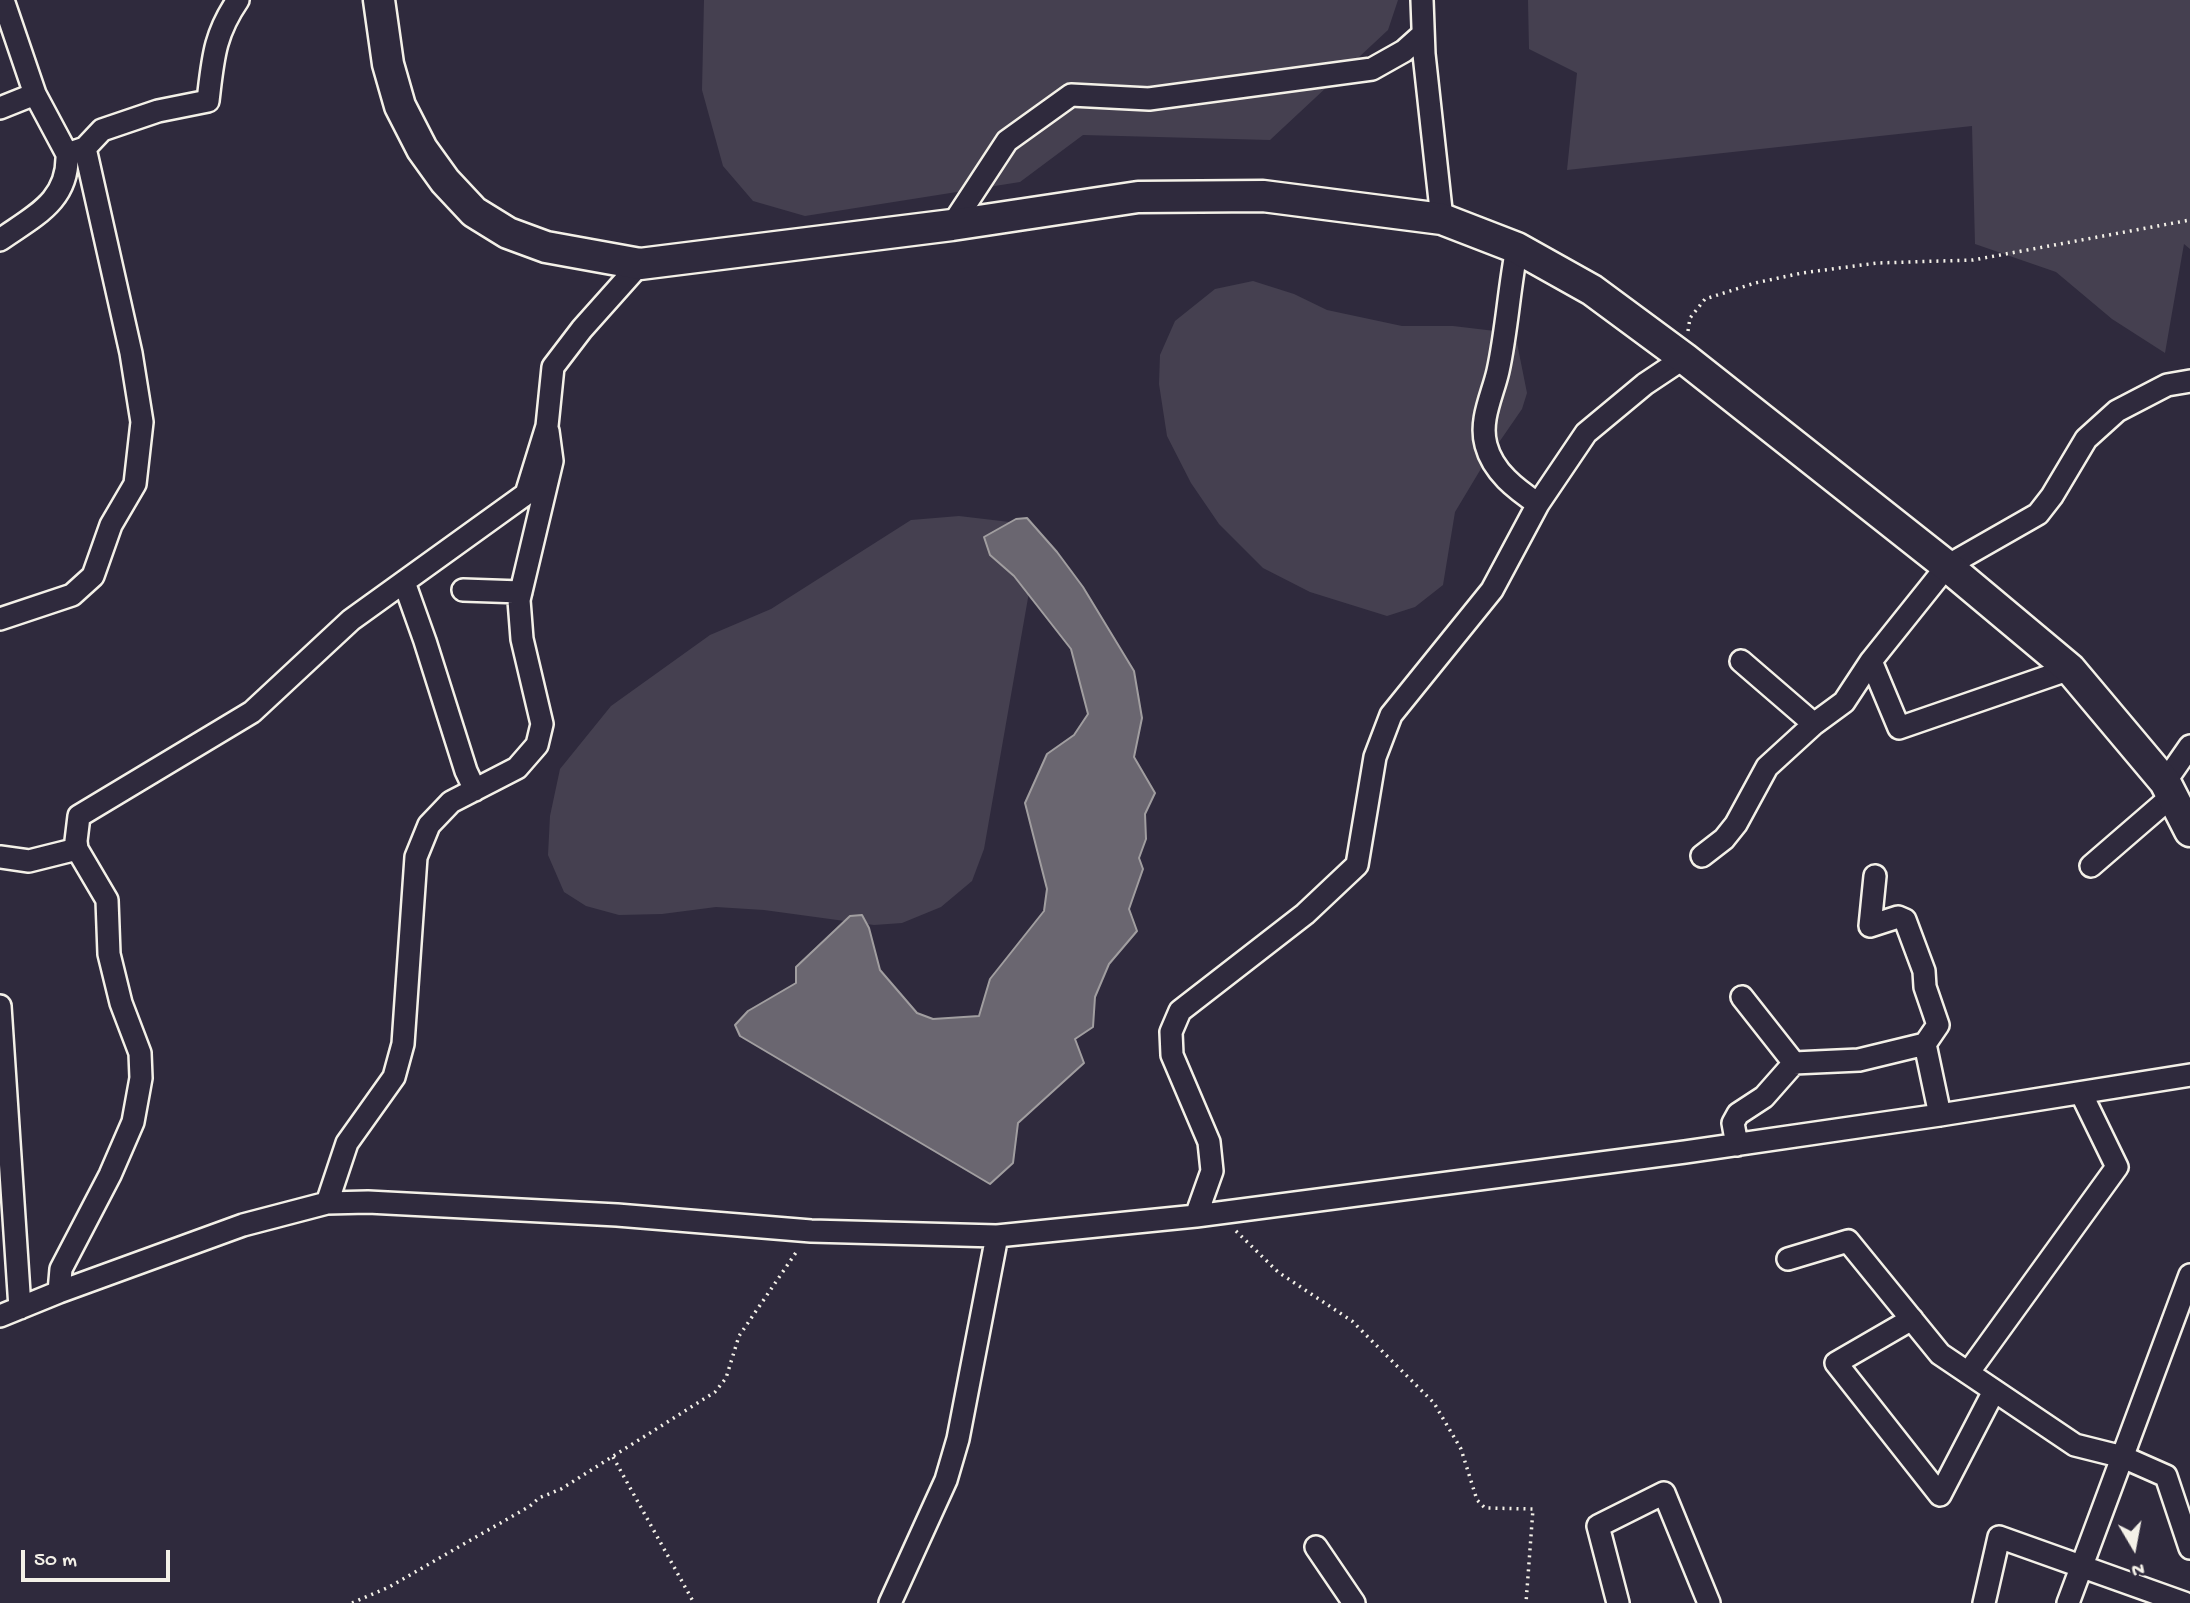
<!DOCTYPE html>
<style>
body{margin:0}
#map{position:relative;width:2190px;height:1603px;overflow:hidden;background:#2f2a3d;font-family:"Gochi Hand",sans-serif}
canvas{display:block}
.north{position:absolute;left:2099px;top:1512px;width:70px;height:70px;-webkit-text-stroke:5px #2f2a3d;paint-order:stroke;rotate:170deg;font-size:19px;font-weight:700;line-height:28px;text-align:center;color:#f4f1e8}
.north::after{content:'';display:block;margin:auto;width:24px;height:32px;background:#f4f1e8;clip-path:polygon(50% 0,100% 100%,50% 72%,0 100%)}
.scale{position:absolute;left:21px;top:1550px;width:149px;height:32px;box-sizing:border-box;border:4px solid #f4f1e8;border-top:0;padding-left:9px;font-size:21px;line-height:24px;white-space:nowrap;color:#f4f1e8;-webkit-text-stroke:5px #2f2a3d;paint-order:stroke}
</style>
<div id="map">
<canvas width="2190" height="1603"></canvas>
<div class="north">N</div>
<div class="scale">50 m</div>
</div>
<script>
const ctx = document.querySelector('canvas').getContext('2d');
ctx.lineJoin = 'round';
function paint(path, color) { ctx.fillStyle = color; ctx.fill(path, 'evenodd'); }
function stroke(path, color, width, dash) { ctx.strokeStyle = color; ctx.lineWidth = width; ctx.lineCap = dash ? 'butt' : 'round'; ctx.setLineDash(dash || []); ctx.stroke(path); }
const green = new Path2D(`
 M704,0H1398L1388,30L1270,140L1083,135L1020,182L805,216L753,201L723,166L702,90Z
 M1528,0H2190V249L2184,244L2165,353L2112,319L2056,272L1975,244L1972,126L1567,170L1577,73L1529,49Z
 M1253,281L1294,294L1327,310L1402,326H1453L1495,331L1517,343L1527,393L1522,409L1482,467L1455,512L1443,585L1415,607L1387,616L1310,592L1263,568L1219,524L1191,483L1167,436L1159,384L1160,355L1175,321L1215,289Z
 M959,516L1018,523L1035,558L984,849L972,881L941,907L902,923L874,925L764,910L716,907L662,914L619,915L586,906L564,892L548,855L550,816L560,769L611,706L710,635L771,609L911,520Z`);
const water = new Path2D(`
 M1027,518L1057,552L1083,587L1134,671L1142,718L1134,757L1155,793L1145,814L1146,839L1139,858L1143,869L1129,909L1137,931L1109,964L1095,997L1093,1027L1075,1039L1084,1063L1018,1123L1013,1163L990,1184L740,1036L735,1025L748,1011L796,983V967L850,916L862,915L869,928L880,970L917,1013L933,1019L979,1016L990,979L1044,911L1047,889L1025,803L1047,754L1074,735L1088,714L1071,649L1014,576L990,555L984,537L1016,519Z`);
const path = new Path2D(`
 M1688,331L1690,318L1705,299L1755,283L1802,273L1877,263L1973,260L2190,220
 M1236,1231L1278,1272L1352,1321L1434,1403L1461,1449L1477,1500L1485,1508L1533,1509L1526,1603
 M613,1457L694,1603
 M352,1603L389,1587L530,1506L539,1498L561,1489L715,1392L726,1378L739,1336L797,1251`);
const street = new Path2D(`
 M3,0L35,94L67,154L85,148L102,130L158,111L208,101C213,59 214,35 238,0
 M1422,0L1424,54L1442,219
 M0,108L35,94
 M952,225L1007,141L1071,95L1149,99L1372,69L1404,51L1423,34
 M0,240C34,216 69,201 67,154
 M1517,248C1509,288 1507,330 1498,371C1493,394 1479,420 1486,445C1493,472 1516,489 1538,504
 M404,582L425,641L466,771L475,790
 M463,590L521,592
 M0,619L72,595L93,576L111,525L135,484L142,422L131,353L85,148
 M1741,661L1814,724L1844,702L1871,661
 M2070,669L1899,728L1871,661L1947,566L2038,514L2052,496L2086,439L2117,411L2167,385L2190,381
 M2165,782L2190,746
 M1702,856L1724,839L1736,824L1767,767L1814,724
 M0,857L29,861L77,849
 M2091,866L2172,796
 M1875,876L1870,926L1898,917L1905,920L1924,971L1925,987L1938,1025L1925,1044
 M1742,997L1794,1063L1859,1060L1925,1044L1940,1115
 M0,1006L20,1308
 M1737,1145L1733,1123L1738,1114L1764,1097L1794,1063
 M327,1203L347,1143L394,1077L403,1044L416,857L429,825L451,802L517,768L537,745L542,724L522,639L519,600L552,461L548,431
 M1196,1216L1212,1171L1209,1142L1172,1055L1171,1032L1180,1011L1305,914L1357,865L1375,757L1391,715L1492,590L1538,504L1586,433L1645,384L1684,358
 M1788,1259L1848,1241L1940,1354L2075,1445L2123,1457L2166,1476L2190,1548
 M59,1292L61,1269L110,1175L133,1122L141,1078L140,1053L121,1003L109,954L107,900L77,849L76,841L79,816L252,712L351,620L526,494L547,426L553,367L582,329L640,264
 M0,1316L59,1292L243,1225L327,1203L368,1202L617,1215L811,1231L997,1236L1196,1216L1685,1152L1940,1115L2190,1075
 M1912,1319L1836,1363L1940,1495L1994,1391
 M1968,1373L2117,1167L2081,1093
 M1316,1547L1354,1603
 M890,1603L946,1480L958,1439L997,1236
 M1618,1603L1598,1526L1664,1493L1709,1603
 M1984,1603L1999,1537L2184,1603
 M2068,1603L2190,1275`);
const secondary = new Path2D(`
 M379,0L388,64L400,106L422,149L445,181L474,212L508,233L546,247L640,264L952,225L1138,197L1263,196L1442,219L1517,248L1592,290L1684,358L1947,566L2070,669L2165,782L2190,831`);
paint(green, '#454050');
paint(water, '#6a6670');
stroke(water, '#a19ea0', 2);
stroke(street, '#f4f1e8', 26);
stroke(secondary, '#f4f1e8', 35);
stroke(path, '#f4f1e8', 3.5, [2, 5]);
stroke(street, '#2f2a3d', 21);
stroke(secondary, '#2f2a3d', 30);
</script>
